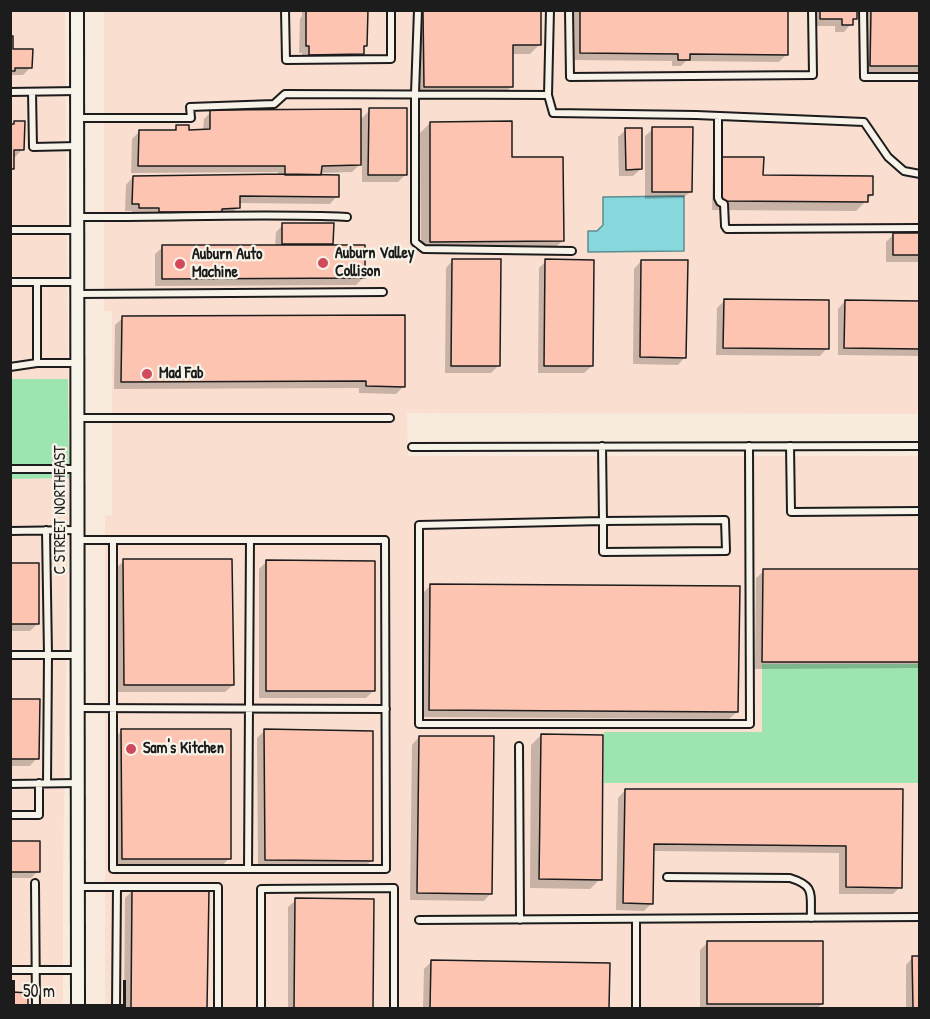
<!DOCTYPE html>
<style>
body{margin:0}
#map{position:relative;width:930px;height:1019px;overflow:hidden;background:#f8eadd;font-family:"Patrick Hand",sans-serif}
canvas{display:block}
.frame{position:absolute;inset:0;border:12px solid #1c1c1c;pointer-events:none}
.scale{position:absolute;left:12px;top:980px;width:114px;height:27px;box-sizing:border-box;border:3px solid #1c1c1c;border-top:0;padding-left:8px;font-size:18px;line-height:21px;white-space:nowrap;color:#1c1c1c;-webkit-text-stroke:4px #f7f3e8;paint-order:stroke}
</style>
<div id="map">
<canvas width="930" height="1019"></canvas>
<div class="frame"></div>
<div class="scale">50 m</div>
</div>
<script>
const ctx = document.querySelector('canvas').getContext('2d');
ctx.lineJoin = 'round';
function paint(path, color) { ctx.fillStyle = color; ctx.fill(path, 'evenodd'); }
function stroke(path, color, width, dash) { ctx.strokeStyle = color; ctx.lineWidth = width; ctx.lineCap = dash ? 'butt' : 'round'; ctx.setLineDash(dash || []); ctx.stroke(path); }
function write(font, color, halo, rows, align = 'center') {
  ctx.font = font + ' "Patrick Hand",sans-serif'; ctx.lineWidth = 4.5; ctx.setLineDash([]); ctx.textBaseline = 'middle'; ctx.strokeStyle = halo; ctx.fillStyle = color; for (const [text, x, y, turn = 0] of rows) {
    ctx.save(); ctx.translate(x, y); ctx.rotate((+turn || 0) * Math.PI / 180); ctx.textAlign = isNaN(turn) ? turn : align; if (halo) ctx.strokeText(text, 0, 0); ctx.fillText(text, 0, 0); ctx.restore();
  }
}
const built = new Path2D(`
 M10,11H65L68,379H11Z
 M104,11H919V414L407,413L408,456H919V664L762,732H604V783H919V1008H105V516L112,515V311H104Z
 M69,478L63,873V1008H11L10,479Z`);
const green = new Path2D(`
 M10,379H68L69,478L11,479Z
 M762,664H919V783H604V732H762Z`);
const water = new Path2D(`
 M684,196V251L588,252V231H597L603,225V197Z`);
const shadow = new Path2D(`
 M302,10H363L366,45L363,48V54L355,61H302V53H299L300,19L302,16Z
 M414,10H540V44L530,54H511V87L501,97H414Z
 M573,10H787V54L779,62L686,61L681,66H672V61L573,60Z
 M813,10H855L856,18L844,32H835V26H813Z
 M864,10H920V73H863Z
 M10,38L12,50L31,67L23,75H10Z
 M370,110L405,175L398,182H362V162L352,172L320,173V177L337,196L330,204L238,203V207L231,215H217L213,219H152L132,214V211H125L126,185L133,177L278,176V172L131,173L132,139L139,132L172,131L177,127L187,131H203L204,119L211,112L360,120Z
 M14,123L23,149L15,157H13V169L10,171V126Z
 M430,123L510,158L562,241L552,251H421L420,133Z
 M653,129L691,191L683,198L645,199V136Z
 M626,130L641,169L633,176H619L618,137Z
 M723,158L762,176L872,195L856,211L712,210L713,168Z
 M283,225H332V246L363,278L356,285L155,286V254L163,247L275,246L276,232Z
 M893,235H920V262H886V242Z
 M453,260L498,366L491,373H445L446,268Z
 M546,261L592,366L584,373H538L539,268Z
 M641,261L685,357L678,365L633,364L634,269Z
 M724,301L827,348L820,356L716,355L717,308Z
 M845,301L920,302V356L838,355V309Z
 M123,318L404,386L396,394L359,393V388L114,389L115,325Z
 M124,561L233,685L225,692H117L116,568Z
 M266,562L373,691L366,698H259V569Z
 M10,564L37,624L30,631H10Z
 M764,571H920V668L755,669L756,578Z
 M431,585L737,712L729,719L422,717L423,593Z
 M10,700L37,758L30,766H10Z
 M122,730L229,858L222,866L115,865V738Z
 M264,731L372,860L364,868L258,867L257,738Z
 M541,735L600,879L590,889L530,888L531,745Z
 M419,737L491,893L484,901L410,900L412,745Z
 M625,790H901L900,887L893,894H839V853L653,851L652,903L644,911L616,910L618,798Z
 M10,842L38,871L31,878H10Z
 M133,890L208,891L206,1008H124L125,898Z
 M296,900H372L371,1008H288V907Z
 M708,942L822,1004L817,1008H700V950Z
 M913,957H920V1008H906V965Z
 M431,962L609,964L608,1008H423L424,969Z`);
const building = new Path2D(`
 M306,10H368L367,46H364V54L309,55V46H306Z
 M423,10H541V45H513V87H424Z
 M580,10H788V55L690,54V60H678V54L580,53Z
 M820,10H857V19H853V25H842V19H820Z
 M871,10H920V66H870Z
 M10,36H13V49H33L32,68H15V71H10Z
 M369,108H407V175H368Z
 M361,109V165L322,166L321,175H285V166H138L139,130H176V125H189V130L210,129V110Z
 M14,121H25L24,150H14V169H10V124H14Z
 M512,121V157H563L564,241L430,242V122Z
 M652,127H693L692,192H652Z
 M625,128H642V169L626,170Z
 M722,157H764L763,175L873,176V195H868V202L722,201Z
 M285,174L339,175V197L240,196V208L222,209V212H159V208H139V204H132L133,176Z
 M282,223H334L333,244H282Z
 M893,233H920V255H893Z
 M162,245H365V278L162,279Z
 M452,259H501L500,366H451Z
 M545,259L594,260L593,366H544Z
 M641,260H688L686,358L640,357Z
 M724,299L829,300V349L723,348Z
 M845,300L920,301V349L844,348Z
 M405,315V387L366,386V381L121,382L122,316Z
 M123,559H232L234,685H124Z
 M266,560L375,561V691H266Z
 M10,563H39V624H10Z
 M763,569H920V662H762Z
 M430,584L740,586L738,712L429,710Z
 M10,699H40L39,759H10Z
 M121,729H231V859H122Z
 M264,729L373,731V861L265,860Z
 M541,734L603,735L602,880L539,879Z
 M419,736H494L492,894L417,893Z
 M625,789H903L902,888L846,887V846L654,844L653,904L623,903Z
 M10,841H40V872H10Z
 M132,889L209,890L207,1008H131Z
 M295,898L374,899L373,1008H294Z
 M707,941H823V1004H707Z
 M912,956H920V1008H913Z
 M431,960L610,963L609,1008H430Z
 M13,992L28,993V1008H10V995Z`);
const service = new Path2D(`
 M285,10L286,60L391,59V10
 M569,10L570,77L813,75L812,10
 M863,10L864,77H920
 M10,92L77,91
 M32,92L33,147L77,146
 M415,93L418,10
 M415,94V242L424,249L572,251
 M548,95L553,113L696,115L864,122L888,157L904,171L920,174
 M718,116V198L720,202L724,204L725,226L727,229L920,228
 M77,118H191L190,107L274,104L285,94L548,95L550,10
 M78,217C167,218 257,213 347,217
 M10,230H77
 M10,282H77
 M37,282V363H77
 M78,294L383,292
 M10,367L37,363
 M78,418H390
 M602,446L603,521L725,520L726,551L603,552V521L419,525V724H750L749,446
 M790,446L791,512L920,511
 M412,447L920,446
 M10,469H77
 M46,530L48,655L47,783
 M10,531L77,530
 M78,540H385L386,869H113V540
 M10,655H77
 M78,708L386,709
 M519,746L520,920
 M10,784L78,783
 M10,815H39V783
 M248,869L250,540
 M667,877L790,878C816,886 810,894 811,918
 M35,883L36,1008
 M79,887H218V1008
 M636,919V1008
 M419,920L920,917
 M10,970H78
 M116,1008L117,887
 M261,1008V889L394,888V1008`);
const minor = new Path2D(`
 M77,10L78,1008`);
const markers = [
 [323,263,6,"#d1495b"],
 [180,264,6,"#d1495b"],
 [147,374,6,"#d1495b"],
 [131,749,6,"#d1495b"]
];
const poiNames = [
 ["Auburn Valley",335,254],
 ["Collison",335,272],
 ["Auburn Auto",192,255],
 ["Machine",192,273],
 ["Mad Fab",159,374],
 ["Sam's Kitchen",143,749]
];
const streetNames = [
 ["C STREET NORTHEAST",61,510,-90]
];
paint(built, '#fadfd0');
paint(green, '#9ee4b0');
paint(water, '#86d8dd');
stroke(water, '#5c8d90', 1.5);
paint(shadow, '#0003');
paint(building, '#fdc4b1');
stroke(building, '#1c1c1c', 1.5);
stroke(service, '#1c1c1c', 10);
stroke(minor, '#1c1c1c', 16);
stroke(service, '#f7f3e8', 6);
stroke(minor, '#f7f3e8', 12);
for (const [x, y, r, color] of markers) { const dot = new Path2D(); dot.arc(x, y, r, 0, 2 * Math.PI); ctx.fillStyle = color; ctx.fill(dot); stroke(dot, '#f7f3e8', 2); }
write('bold 16px', '#1c1c1c', '#f7f3e8', poiNames, 'left');
write('16px', '#1c1c1c', '#f7f3e8', streetNames);
</script>
